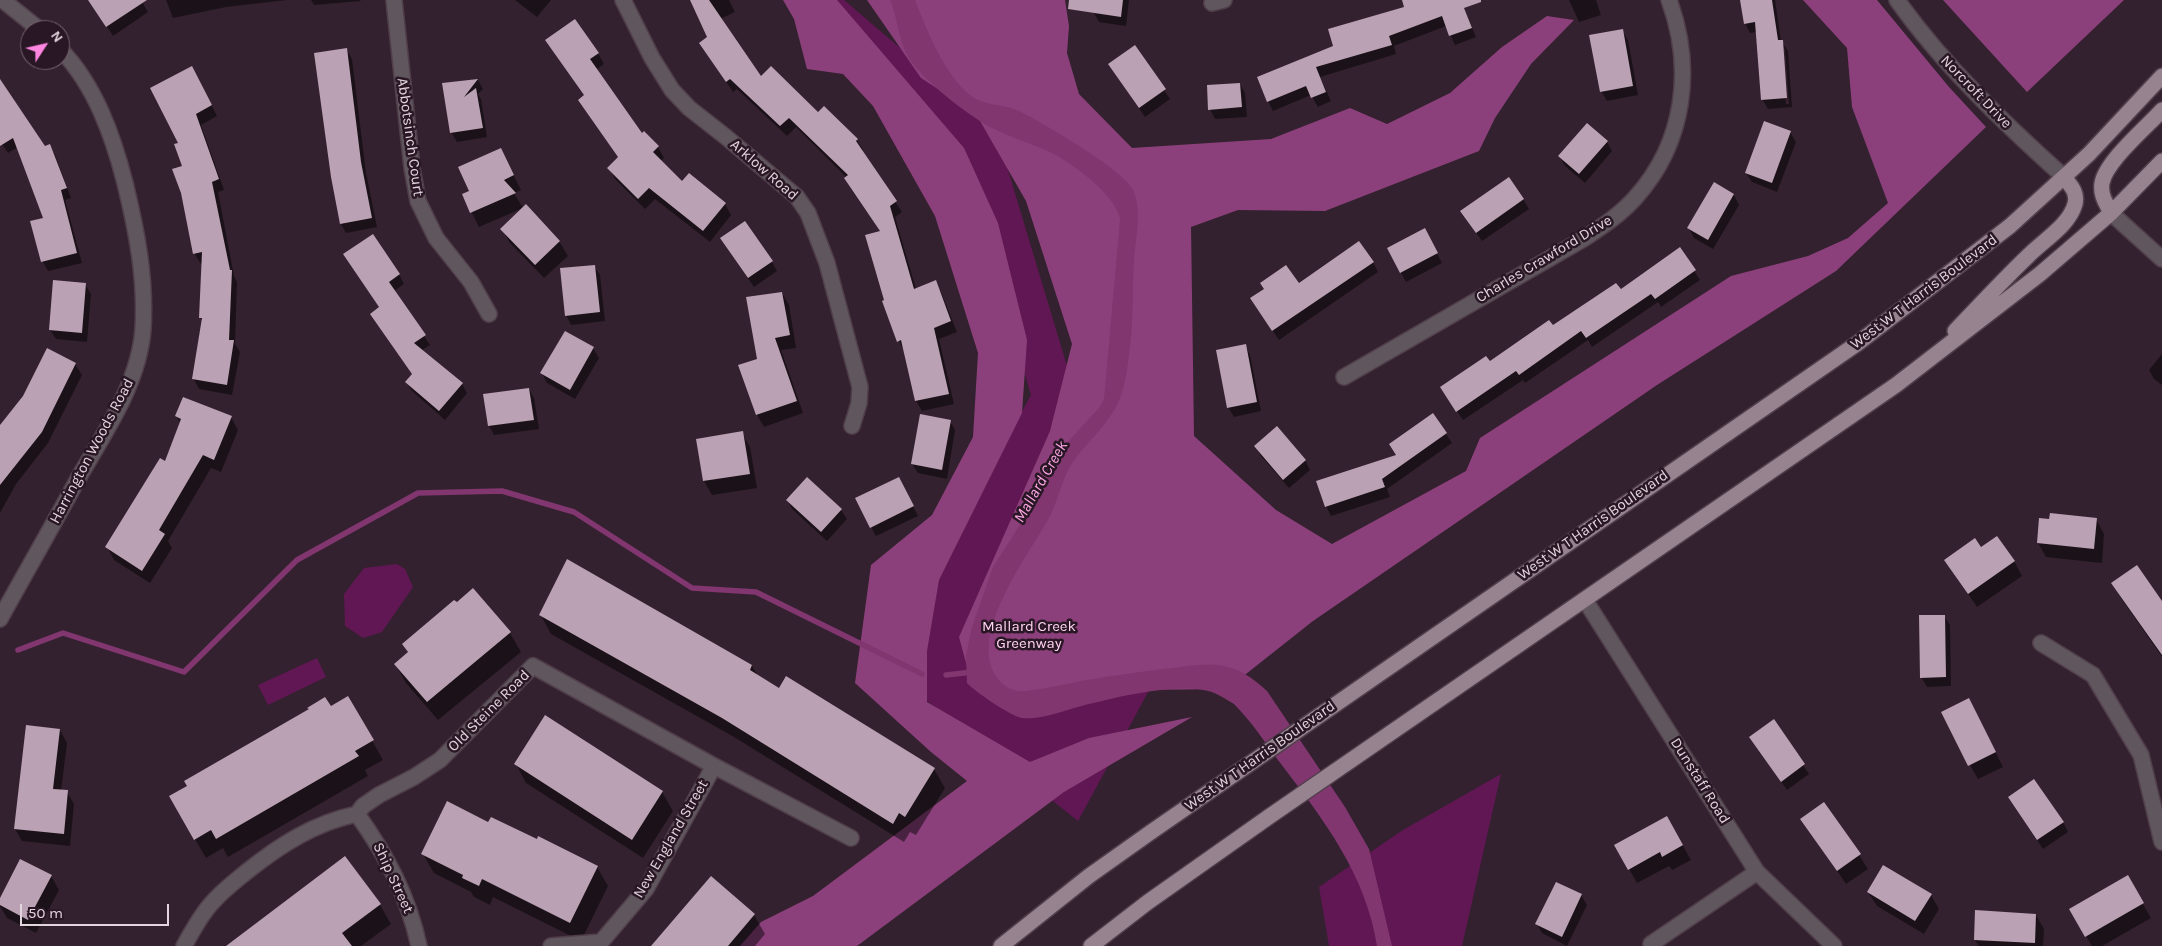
<!DOCTYPE html>
<style>
body{margin:0}
#map{position:relative;width:2162px;height:946px;overflow:hidden;background:#34212f;font-family:Karla,sans-serif}
canvas{display:block}
.north{position:absolute;left:20px;top:20px;width:50px;height:50px;box-sizing:border-box;background:#2a1725;border:1px solid #74636f;border-radius:50%;rotate:55deg;font-size:14px;font-weight:700;line-height:20px;text-align:center;color:#e2d5de}
.north::after{content:'';display:block;margin:auto;width:18px;height:22px;background:#fe86e1;clip-path:polygon(50% 0,100% 100%,50% 72%,0 100%)}
.scale{position:absolute;left:20px;top:904px;width:149px;height:22px;box-sizing:border-box;border:2px solid #e2d5de;border-top:0;padding-left:6px;font-size:15px;line-height:18px;white-space:nowrap;color:#e2d5de;-webkit-text-stroke:4px #2a1725;paint-order:stroke}
</style>
<div id="map">
<canvas width="2162" height="946"></canvas>
<div class="north">N</div>
<div class="scale">50 m</div>
</div>
<script>
const ctx = document.querySelector('canvas').getContext('2d');
ctx.lineJoin = 'round';
function paint(path, color) { ctx.fillStyle = color; ctx.fill(path, 'evenodd'); }
function stroke(path, color, width, dash) { ctx.strokeStyle = color; ctx.lineWidth = width; ctx.lineCap = dash ? 'butt' : 'round'; ctx.setLineDash(dash || []); ctx.stroke(path); }
function write(font, color, halo, rows, align = 'center') {
  ctx.font = font + ' Karla,sans-serif'; ctx.lineWidth = 5; ctx.setLineDash([]); ctx.textBaseline = 'middle'; ctx.strokeStyle = halo; ctx.fillStyle = color; for (const [text, x, y, turn = 0] of rows) {
    ctx.save(); ctx.translate(x, y); ctx.rotate((+turn || 0) * Math.PI / 180); ctx.textAlign = isNaN(turn) ? turn : align; if (halo) ctx.strokeText(text, 0, 0); ctx.fillText(text, 0, 0); ctx.restore();
  }
}
const green = new Path2D(`
 M785,0H844L996,130L1159,672L1078,821L882,665L1031,395L959,149Z
 M397,564L405,569L413,587L382,632L363,638L345,626L344,594L364,568Z
 M317,658L326,677L268,705L258,685Z
 M1501,774L1462,946H1329L1319,887L1403,830Z`);
const forest = new Path2D(`
 M783,0H837L964,148L998,223L1027,340L1022,413L939,580L927,651V702L1030,762L1089,738L1192,717L1064,792L857,946H740L761,922L813,896L967,781L931,752L855,683L871,565L932,515L973,437L978,353L935,216L873,106L843,74L807,69L794,19Z
 M867,0H1065L1069,26L1067,53L1079,94L1132,148L1271,139L1350,108L1387,124L1450,93L1502,47L1547,16L1574,20L1531,64L1495,118L1479,151L1325,211L1238,210L1191,227L1194,436L1276,510L1332,544L1466,471L1480,438L1731,276L1808,256L1848,238L1888,203L1852,107L1847,48L1803,0H1877L1949,87L1986,127L1836,271L1657,385L1313,621L1227,689L1133,690L1064,701L972,685L959,637L1050,431L1072,344L1026,201L976,114L921,78Z
 M1943,0H2124L2027,92Z`);
const water = new Path2D(`
 M890,0H915C927,31 944,74 971,96C985,106 1004,104 1019,111C1041,122 1124,170 1133,190C1143,212 1135,239 1134,262C1132,290 1134,318 1130,346C1128,364 1126,384 1119,401C1108,425 1087,442 1072,463C1061,481 1058,502 1048,520C1027,557 963,641 1000,681C1006,688 1016,692 1025,691C1045,689 1066,684 1086,680C1111,676 1137,672 1163,669C1182,667 1200,663 1219,665C1239,668 1253,678 1267,691L1345,807L1369,849L1392,946H1377C1366,875 1324,820 1281,764C1266,744 1252,722 1234,704C1224,698 1214,691 1203,690C1166,684 1110,699 1074,708C1057,713 1039,720 1022,718C1012,717 974,691 967,683L966,655L972,627L993,567L1028,512L1063,447L1099,408L1104,399L1120,219C1115,194 1072,163 1050,152C1030,143 1009,137 990,127C965,113 931,86 913,64C898,45 899,21 890,0Z`);
const shadow = new Path2D(`
 M90,0H141L148,12L113,36Z
 M166,0H287L226,7L173,18Z
 M311,0H360L361,1L314,5Z
 M515,0H551L537,17Z
 M692,0H729L735,12L720,19L761,78L857,140L863,150L862,152L902,212L895,217L916,289L935,282L941,292L957,332L939,339L954,404L922,411L916,401L905,352L899,341L884,302L885,301L881,232L851,189L845,179L847,178L796,127L787,136L737,89L733,92L707,54L709,37Z
 M1096,0H1129L1126,26L1099,22L1094,13Z
 M1405,0H1453L1463,6L1476,37L1455,45L1446,26L1394,46L1396,54L1320,77L1331,101L1318,107L1311,95L1273,111L1268,101L1334,46L1406,8Z
 M1569,0H1596L1601,15L1579,22Z
 M1741,0H1775L1781,41L1788,51L1792,107L1768,109L1762,99L1757,32L1750,33L1745,23ZM1782,47L1785,49L1789,104H1786Z
 M1622,30L1628,40L1638,95L1607,101L1601,91Z
 M1135,47L1170,99L1145,117L1115,73Z
 M346,49L352,59L366,173L377,227L346,233L341,224Z
 M553,51L598,53L604,64L596,70L642,135L658,147L664,158L660,161L682,183L725,204L731,215L710,242L655,199L645,209L615,179L609,168L619,158L586,111L579,100L585,96Z
 M198,78L217,116L201,125L224,190L218,192L234,276L237,282L235,344L240,352L232,395L199,389L193,378L203,322L200,318L202,264H201L194,253L180,143Z
 M478,80L483,89L478,94L481,99L487,137L457,142L451,132L444,84Z
 M1240,84L1245,93L1247,117L1215,119L1210,109Z
 M0,90L44,147L49,145L55,155L71,198L65,200L82,263L48,271L43,262L32,222L44,218L18,147L8,153L0,141Z
 M1790,132L1796,142L1777,192L1752,182L1746,173Z
 M1607,142L1612,151L1585,183L1565,166L1560,157Z
 M501,150L521,190L514,193L523,208L479,227L463,195L471,192Z
 M1714,184L1734,195L1739,205L1713,249L1694,238L1689,228Z
 M1523,199L1529,209L1482,241L1467,220Z
 M502,229L559,241L568,256L544,278L510,243Z
 M1429,239L1442,263L1406,282L1388,249Z
 M727,248L772,262L777,271L754,287Z
 M1680,249L1700,280L1661,307L1658,302L1592,347L1588,340L1525,383L1523,380L1463,420L1447,397L1490,363L1620,291Z
 M1373,262L1378,272L1279,340L1257,308L1298,285Z
 M350,264L399,274L404,284L394,291L430,345L422,350L462,384L467,393L445,420L412,391L406,382L413,375L380,308Z
 M594,266L600,275L605,321L571,325L566,315Z
 M85,284L91,294L87,342L56,339L50,330Z
 M782,293L789,305L796,348L781,350L803,413L764,427L757,415L740,366L758,360Z
 M565,332L593,348L599,358L575,399L547,383L542,373Z
 M1245,345L1250,355L1261,411L1234,417L1228,407Z
 M2162,354V385L2154,379L2149,370Z
 M75,364L82,375L48,443L16,484L0,513V427Z
 M529,389L534,398L539,429L494,435L489,426Z
 M1433,415L1452,443L1387,489L1390,497L1331,516L1326,506L1397,456Z
 M176,416L231,417L238,430L221,472L211,468L168,541L172,548L150,583L114,560L107,547L165,463L181,424Z
 M950,421L955,430L947,479L918,473L912,464Z
 M742,433L750,447L757,488L712,495L704,481L697,440Z
 M1255,446L1305,460L1310,470L1289,488L1261,456Z
 M904,488L918,516L876,536L871,527Z
 M787,500L841,510L847,519L827,541L792,509Z
 M2096,519L2104,534L2102,563L2046,557L2038,543Z
 M1980,549L2014,561L2022,576L1977,607L1945,560Z
 M2113,583L2162,604V657L2121,598Z
 M473,590L510,633L521,652L438,720L406,683L395,664L408,653L404,645Z
 M540,614L752,666L758,676L779,690L934,769L945,788L916,835L910,832L904,842L734,737L551,634Z
 M1944,616L1950,625L1951,686L1927,687L1921,677Z
 M348,698L383,760L365,770L368,776L228,857L223,848L206,858L170,796Z
 M1976,714L2003,767L1978,779L1970,765Z
 M1773,721L1809,774L1787,790L1756,746Z
 M60,730L67,743L61,791L67,792L74,804L70,846L22,841L15,829Z
 M516,764L662,792L673,811L643,858L526,783Z
 M2009,798L2063,822L2068,832L2043,849Z
 M1667,818L1691,860L1672,870L1669,866L1637,883L1616,846Z
 M1802,819L1859,855L1868,869L1846,884Z
 M489,824L597,867L608,886L581,941L493,897L490,905L474,897L471,892L434,873L423,854Z
 M51,876L59,890L36,933L7,918L0,906V900Z
 M2127,877L2151,918L2102,946H2092L2070,909Z
 M1556,883L1581,895L1587,905L1567,946L1542,933L1537,924Z
 M1868,892L1931,895L1939,909L1924,934L1877,906Z
 M380,905L391,924L361,946H228Z
 M754,915L765,934L755,946H653Z
 M2036,915L2044,929L2043,946H1979L1975,940Z`);
const stream = new Path2D(`
 M18,650L63,633L184,672L297,560L418,493L502,491L574,512L692,588L756,592L922,674
 M946,675L973,672`);
const building = new Path2D(`
 M88,0H147L106,27Z
 M690,0H709L761,76L771,66L818,112L824,106L858,139L856,141L897,201L890,206L914,289L936,280L951,321L934,328L949,394L915,401L901,340L897,342L882,301L884,300L865,235L880,231L844,178L848,175L789,118L780,126L730,79L726,82L699,43L707,37Z
 M1069,0H1123L1121,17L1068,9Z
 M1402,0H1481V2L1464,8L1472,28L1449,36L1442,16L1389,36L1392,45L1316,67L1326,92L1311,98L1306,86L1267,102L1257,77L1333,46L1328,29L1404,7Z
 M1740,0H1772L1778,40H1783L1787,98L1761,100L1755,22L1744,24Z
 M575,19L599,53L590,59L642,133L644,131L659,146L653,152L682,181L689,173L726,203L703,231L649,188L638,199L607,168L618,157L578,100L584,95L545,40Z
 M1623,29L1633,86L1600,92L1589,35Z
 M1135,45L1166,89L1139,108L1108,64Z
 M347,48L361,162L372,218L340,224L331,177L314,53Z
 M192,66L212,105L196,114L219,179L212,182L230,270H232L229,340H234L227,385L192,379L202,318H199L202,252L193,254L181,193L172,169L182,166L174,144L178,143L150,88Z
 M0,79L45,146L50,144L67,188L61,190L77,253L41,262L30,221L43,218L13,138L0,146Z
 M478,79L464,97L476,88L483,128L450,133L442,83Z
 M1240,83L1242,107L1208,110L1207,85Z
 M1764,121L1791,131L1772,183L1745,173Z
 M1587,123L1608,141L1579,174L1558,156Z
 M501,148L514,175L504,180L516,193L470,213L462,194L469,191L458,167Z
 M1509,177L1524,199L1476,233L1460,211Z
 M1714,182L1734,194L1708,240L1687,228Z
 M526,204L560,241L535,265L500,229Z
 M745,221L773,261L748,278L720,238Z
 M1425,228L1438,253L1400,273L1387,248Z
 M373,234L400,274L389,282L426,335L414,343L463,383L439,411L405,382L412,374L370,314L379,307L343,254Z
 M1359,241L1374,262L1272,331L1250,298L1264,289L1260,283L1286,265L1299,283Z
 M1680,247L1696,270L1655,299L1651,294L1586,338L1581,331L1519,375L1516,371L1456,412L1440,387L1486,356L1490,361L1549,320L1553,325L1616,283L1621,289Z
 M595,265L600,312L565,316L560,268Z
 M53,280L86,283L82,333L49,330Z
 M782,292L790,335L775,338L797,401L756,415L738,365L757,359L746,297Z
 M565,331L594,347L570,390L540,373Z
 M1246,344L1257,402L1227,408L1216,350Z
 M47,348L76,363L42,432L0,485V425L23,396Z
 M529,388L534,420L488,426L483,394Z
 M183,397L232,416L214,460L203,455L159,530L165,534L142,571L105,547L160,458L165,461L181,419L175,416Z
 M1433,413L1447,433L1382,479L1385,487L1325,507L1316,481L1396,455L1389,444Z
 M920,414L951,420L942,470L911,464Z
 M1277,426L1306,460L1283,480L1254,446Z
 M743,431L750,474L703,481L696,439Z
 M807,477L842,509L821,532L786,500Z
 M899,477L914,506L870,528L855,498Z
 M2050,513L2097,518L2094,549L2037,543L2039,518L2049,519Z
 M1997,536L2015,561L1968,594L1944,560L1975,538L1981,547Z
 M567,559L752,665L750,670L779,688L786,676L935,768L905,817L899,813L893,824L722,718L539,615Z
 M2137,565L2162,601V655L2111,583Z
 M473,588L511,632L427,702L394,664L408,652L402,644L454,600L457,602Z
 M1919,615H1945L1946,677L1920,678Z
 M348,696L374,740L355,751L359,756L216,839L211,830L194,840L169,796L187,786L184,781L309,709L307,708L325,697L331,706Z
 M1969,698L1996,752L1968,766L1941,712Z
 M545,715L663,791L632,840L514,764Z
 M1774,719L1805,764L1781,782L1749,737Z
 M26,725L60,729L53,789L68,790L64,834L14,829Z
 M2034,779L2064,822L2037,840L2008,797Z
 M447,801L488,822L491,817L537,839L538,836L598,866L570,923L482,879L479,886L462,878L463,875L421,854Z
 M1824,802L1861,854L1837,871L1800,819Z
 M1667,816L1683,845L1662,857L1660,852L1628,870L1614,845Z
 M345,856L381,904L342,933L352,946H226Z
 M20,859L52,875L28,920L0,905V898Z
 M1883,865L1932,894L1915,921L1867,892Z
 M2128,875L2144,903L2085,937L2069,909Z
 M711,876L755,914L728,946H651Z
 M1556,882L1582,894L1562,937L1535,924Z
 M1975,910L2036,914L2035,943L1974,940Z`);
const minor = new Path2D(`
 M394,0L412,168L418,201L436,238L471,282L489,314
 M623,0L652,58L672,90L689,108L726,137L797,197L808,213L827,263L860,387L859,403L852,426
 M1897,0C1944,66 2004,123 2064,177
 M5,2L40,30
 M1212,3L1224,0
 M2111,213L2162,259
 M1344,377L1585,238C1603,226 1621,214 1636,197C1685,142 1694,68 1669,0
 M1585,600L1757,872L1834,946
 M0,619C26,572 53,525 79,477C105,432 139,383 143,329C146,279 137,232 125,183C113,136 95,85 60,49
 M2041,643L2093,675L2141,755L2162,842
 M357,814C387,856 408,896 419,946
 M1651,944L1757,872
 M184,946C192,932 200,916 211,904C221,892 234,882 245,873C280,845 314,823 357,814L363,806L379,795L414,777L440,760L533,666L714,766L851,838
 M551,946L601,942L646,889L714,766`);
const major = new Path2D(`
 M2111,213C2106,203 2100,195 2102,183C2106,161 2146,128 2162,110
 M1955,331C1979,306 2002,281 2027,257C2042,241 2069,226 2075,204C2078,192 2070,185 2064,177
 M1001,946L1089,876L1151,832L1858,343L2010,226L2089,154L2162,76
 M1091,946L1148,902L1270,816L1896,385L2040,274L2111,213L2162,161`);
const streetNames = [
 ["Norcroft Drive",1976,92,46],
 ["Abbotsinch Court",410,137,82],
 ["Arklow Road",764,170,41],
 ["Charles Crawford Drive",1544,259,-31],
 ["West W T Harris Boulevard",1924,292,-37],
 ["Harrington Woods Road",92,451,-62],
 ["West W T Harris Boulevard",1593,525,-35],
 ["Old Steine Road",489,711,-45],
 ["West W T Harris Boulevard",1260,756,-35],
 ["Dunstaff Road",1700,781,58],
 ["New England Street",671,839,-60],
 ["Ship Street",393,878,65]
];
const parkNames = [
 ["Mallard Creek",1029,627],
 ["Greenway",1029,644]
];
const waterNames = [
 ["Mallard Creek",1041,482,-60]
];
paint(green, '#611753');
paint(forest, '#8c407b');
paint(water, '#813670');
paint(shadow, '#0007');
stroke(stream, '#813670', 5.5);
paint(building, '#baa1b3');
stroke(minor, '#503e4b', 18);
stroke(major, '#503e4b', 18);
stroke(minor, '#60565d', 15);
stroke(major, '#978290', 15);
write('15px', '#e2d5de', '#2a1725', streetNames);
write('15px', '#ffd3f2', '#2a1725', parkNames);
write('italic 16px', '#fca7e5', '#2a1725', waterNames);
</script>
